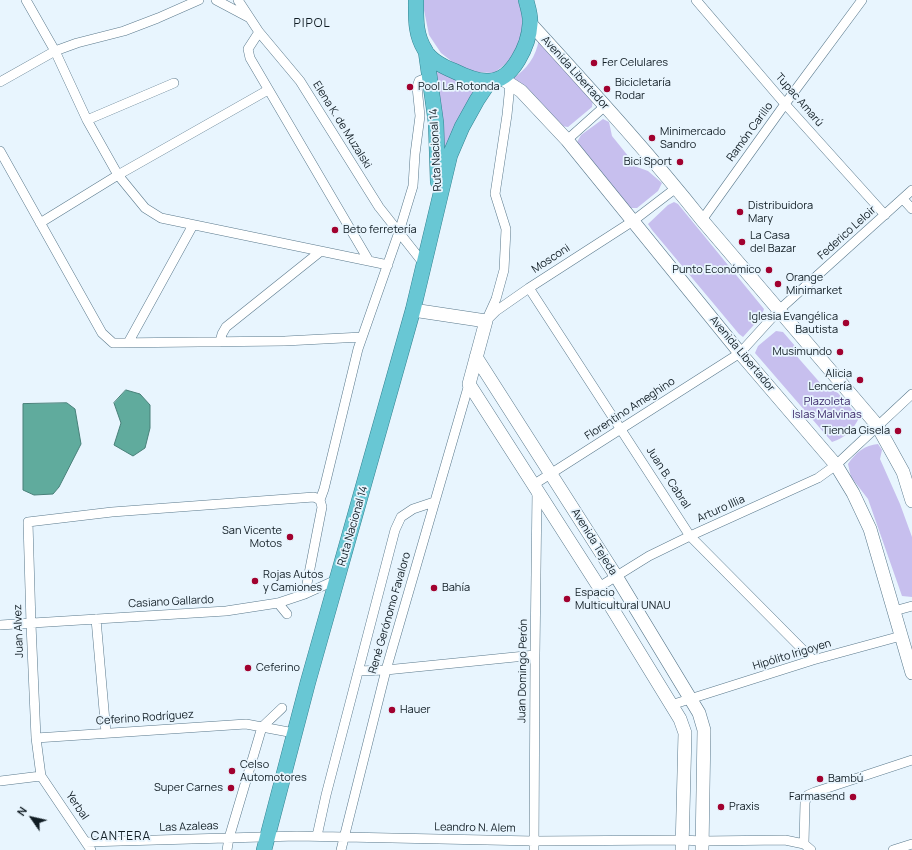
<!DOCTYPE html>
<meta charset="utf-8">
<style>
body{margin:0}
#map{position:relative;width:912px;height:850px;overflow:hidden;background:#e8f5fe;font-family:Manrope,sans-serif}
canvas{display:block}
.north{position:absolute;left:12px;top:798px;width:40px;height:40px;-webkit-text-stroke:3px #e8f5fe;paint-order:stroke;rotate:304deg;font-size:11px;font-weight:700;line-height:16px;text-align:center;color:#111d24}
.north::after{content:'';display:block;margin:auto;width:14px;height:18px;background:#111d24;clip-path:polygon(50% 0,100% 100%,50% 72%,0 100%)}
</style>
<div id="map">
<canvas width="912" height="850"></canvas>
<div class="north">N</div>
</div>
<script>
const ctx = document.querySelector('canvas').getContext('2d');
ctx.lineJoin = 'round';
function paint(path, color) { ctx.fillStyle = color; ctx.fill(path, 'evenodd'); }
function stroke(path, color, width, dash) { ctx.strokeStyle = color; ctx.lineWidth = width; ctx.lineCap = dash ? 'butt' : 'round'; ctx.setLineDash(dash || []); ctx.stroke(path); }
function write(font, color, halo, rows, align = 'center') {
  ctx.font = font + ' Manrope,sans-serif'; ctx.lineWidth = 3.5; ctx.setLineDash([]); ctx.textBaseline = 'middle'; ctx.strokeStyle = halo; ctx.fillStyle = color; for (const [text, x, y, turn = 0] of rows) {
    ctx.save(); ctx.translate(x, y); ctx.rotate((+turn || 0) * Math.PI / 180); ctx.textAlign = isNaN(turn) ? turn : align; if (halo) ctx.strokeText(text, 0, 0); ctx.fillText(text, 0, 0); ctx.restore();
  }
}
const green = new Path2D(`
 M423,0H518L522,14V34L513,58L494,73L474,72L459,67L441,53L429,35L423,5Z
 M539,39L593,99L592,107L568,127L561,126L512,79C527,69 536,57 539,39Z
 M434,66L482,84L443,167Z
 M603,119L609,122L612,136L637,167L648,171L662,183L658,191L637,208H630L576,144L581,135Z
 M674,202L678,204L764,309L761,317L743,337L739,334L652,230L648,224L668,205Z
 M776,331L783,332L795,346L794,353L822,385L838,393L859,418C853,430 845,438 832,442L755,353L758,346Z
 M878,444L882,450L880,459L900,504L912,537V597L902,596L868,499L851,477L848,464C855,453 865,445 878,444Z`);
const water = new Path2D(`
 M126,390L140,394L150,405V428L145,448L133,456L114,445L121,423L114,403Z
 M67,403L75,409L81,444L59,487L53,494L34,495L23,490V404Z`);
const minor = new Path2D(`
 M26,0L55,51L87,120L118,175L145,208L161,218L388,265
 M216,0L248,17
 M238,0L259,32L300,81L379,207L424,264
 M696,0L785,104L885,215
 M259,32L248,49L250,58L369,261
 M0,82L55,51L77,43L124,31L158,18L199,0
 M87,120L174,83
 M567,140L605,106
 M0,151L102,333L113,343L285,341L362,337
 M903,199L912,209
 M702,220L785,104L862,0
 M40,223L118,175L268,90
 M529,288L690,536L813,660
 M489,318L496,311L529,288L633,221L676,188
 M486,321L496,299L504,270L506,229L495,194L507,115L510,85
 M220,342L222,334L226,327L321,251
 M128,343L193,225
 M533,485L740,353L779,310L912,190
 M599,587L649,556L690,536L818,478L836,465L912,394
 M305,594L322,507L320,500L324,489L358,349L399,232L413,186L415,154L420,116L417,87L419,81L429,77
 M278,603L287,614
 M894,611L912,606
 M96,619L106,733
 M0,625L226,611L278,603L305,594L338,579
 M358,671L386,670L535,655
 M671,705L813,660L901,636
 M36,738L31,624L28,522L112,512L314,497L320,500
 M0,781L41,776
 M317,836L326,795L395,530L401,517L413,509L434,502
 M86,842L297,836L534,841L682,840L702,841L785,840L804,844L811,850
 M804,844L805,802L808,795L815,792L912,760
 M91,850L41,776L36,738L246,724L294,733
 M227,850L229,838L262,727L282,708
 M341,850L386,670L469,384
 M534,850L535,655L537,491
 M893,850L912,844`);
const secondary = new Path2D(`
 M530,23C589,88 648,152 702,220L877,425L903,472L912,501
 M501,78L521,91L567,140L740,353L836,465L853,493L870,529L912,673
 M413,310L486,321L469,384L599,587L680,719L685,733L682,850
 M476,357L616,576L699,713L704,730L702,850`);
const trunk = new Path2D(`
 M416,0C416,18 415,34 425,50C430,60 444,67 454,71C464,76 477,82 489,81C513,81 529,44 530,24C531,16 528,8 526,0
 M426,52L436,123L438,182
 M264,850L308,682L413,310L450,155L462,127L477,100L489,82`);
const markers = [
 [594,63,4,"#a1012f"],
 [410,87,4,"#a1012f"],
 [607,89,4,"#a1012f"],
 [652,138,4,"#a1012f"],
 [680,162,4,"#a1012f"],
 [740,212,4,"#a1012f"],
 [335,230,4,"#a1012f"],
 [742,242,4,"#a1012f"],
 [769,270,4,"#a1012f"],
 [778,284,4,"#a1012f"],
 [846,323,4,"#a1012f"],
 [840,352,4,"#a1012f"],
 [860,380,4,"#a1012f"],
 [898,431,4,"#a1012f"],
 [290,537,4,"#a1012f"],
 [255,581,4,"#a1012f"],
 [434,588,4,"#a1012f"],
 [567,599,4,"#a1012f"],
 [248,668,4,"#a1012f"],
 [392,710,4,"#a1012f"],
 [232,771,4,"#a1012f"],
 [820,779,4,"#a1012f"],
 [231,788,4,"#a1012f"],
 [853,797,4,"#a1012f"],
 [721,807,4,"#a1012f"]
];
const poiNames = [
 ["Fer Celulares",602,63],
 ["Bicicletaría",615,83],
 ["Rodar",615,96],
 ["Pool La Rotonda",418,87],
 ["Minimercado",660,132],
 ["Sandro",660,145],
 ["Bici Sport",672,162,"right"],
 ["Distribuidora",748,206],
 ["Mary",748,219],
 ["Beto ferretería",343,230],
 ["La Casa",750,236],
 ["del Bazar",750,249],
 ["Punto Económico",761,270,"right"],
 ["Orange",786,278],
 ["Minimarket",786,291],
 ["Iglesia Evangélica",838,317,"right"],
 ["Bautista",838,330,"right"],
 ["Musimundo",832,352,"right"],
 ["Alicia",852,374,"right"],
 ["Lencería",852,387,"right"],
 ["Tienda Gisela",890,431,"right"],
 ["San Vicente",282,531,"right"],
 ["Motos",282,544,"right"],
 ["Rojas Autos",263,575],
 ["y Camiones",263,588],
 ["Bahía",442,588],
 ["Espacio",575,593],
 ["Multicultural UNAU",575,606],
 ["Ceferino",256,668],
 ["Hauer",400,710],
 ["Celso",240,765],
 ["Automotores",240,778],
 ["Bambú",828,779],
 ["Super Carnes",223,788,"right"],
 ["Farmasend",845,797,"right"],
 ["Praxis",729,807]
];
const streetNames = [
 ["Avenida Libertador",575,73,48],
 ["Tupac Amarú",799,100,49],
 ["Elena K. de Muzalski",342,125,58],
 ["Ramón Carillo",750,132,-54],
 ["Ruta Nacional 14",436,150,-93],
 ["Federico Leloir",847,233,-42],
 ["Mosconi",551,259,-33],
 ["Avenida Libertador",742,354,50],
 ["Florentino Ameghino",630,409,-33],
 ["Juan B. Cabral",668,478,57],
 ["Arturo Illia",721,509,-24],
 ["Ruta Nacional 14",353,526,-74],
 ["Avenida Tejeda",594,542,58],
 ["Casiano Gallardo",171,602,-3],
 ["René Gerónomo Favaloro",390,613,-74],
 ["Juan Alvez",19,631,-92],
 ["Hipólito Irigoyen",792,655,-17],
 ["Juan Domingo Perón",523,671,-89],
 ["Ceferino Rodríguez",145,718,-4],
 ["Yerbal",77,806,56],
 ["Las Azaleas",189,827,-2],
 ["Leandro N. Alem",475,828,1]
];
const parkNames = [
 ["Plazoleta",827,402],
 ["Islas Malvinas",827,415]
];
const neighbourhoodNames = [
 ["PIPOL",312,24],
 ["CANTERA",121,837]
];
paint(green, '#c7bfee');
paint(water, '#60ab9d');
stroke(water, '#488079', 1);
stroke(minor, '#5a798c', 10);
stroke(secondary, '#5a798c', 14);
stroke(trunk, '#328290', 16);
stroke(minor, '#fff', 9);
stroke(secondary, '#fff', 13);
stroke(trunk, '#68c7d4', 15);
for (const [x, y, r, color] of markers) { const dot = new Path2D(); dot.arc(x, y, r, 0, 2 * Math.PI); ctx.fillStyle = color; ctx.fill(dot); stroke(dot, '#e8f5fe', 1.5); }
write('11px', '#111d24', '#e8f5fe', poiNames, 'left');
write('11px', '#111d24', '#e8f5fe', streetNames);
write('11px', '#3a2768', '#e8f5fe', parkNames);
ctx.letterSpacing = '1px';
write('12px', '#111d24', '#e8f5fe', neighbourhoodNames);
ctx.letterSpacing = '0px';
</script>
